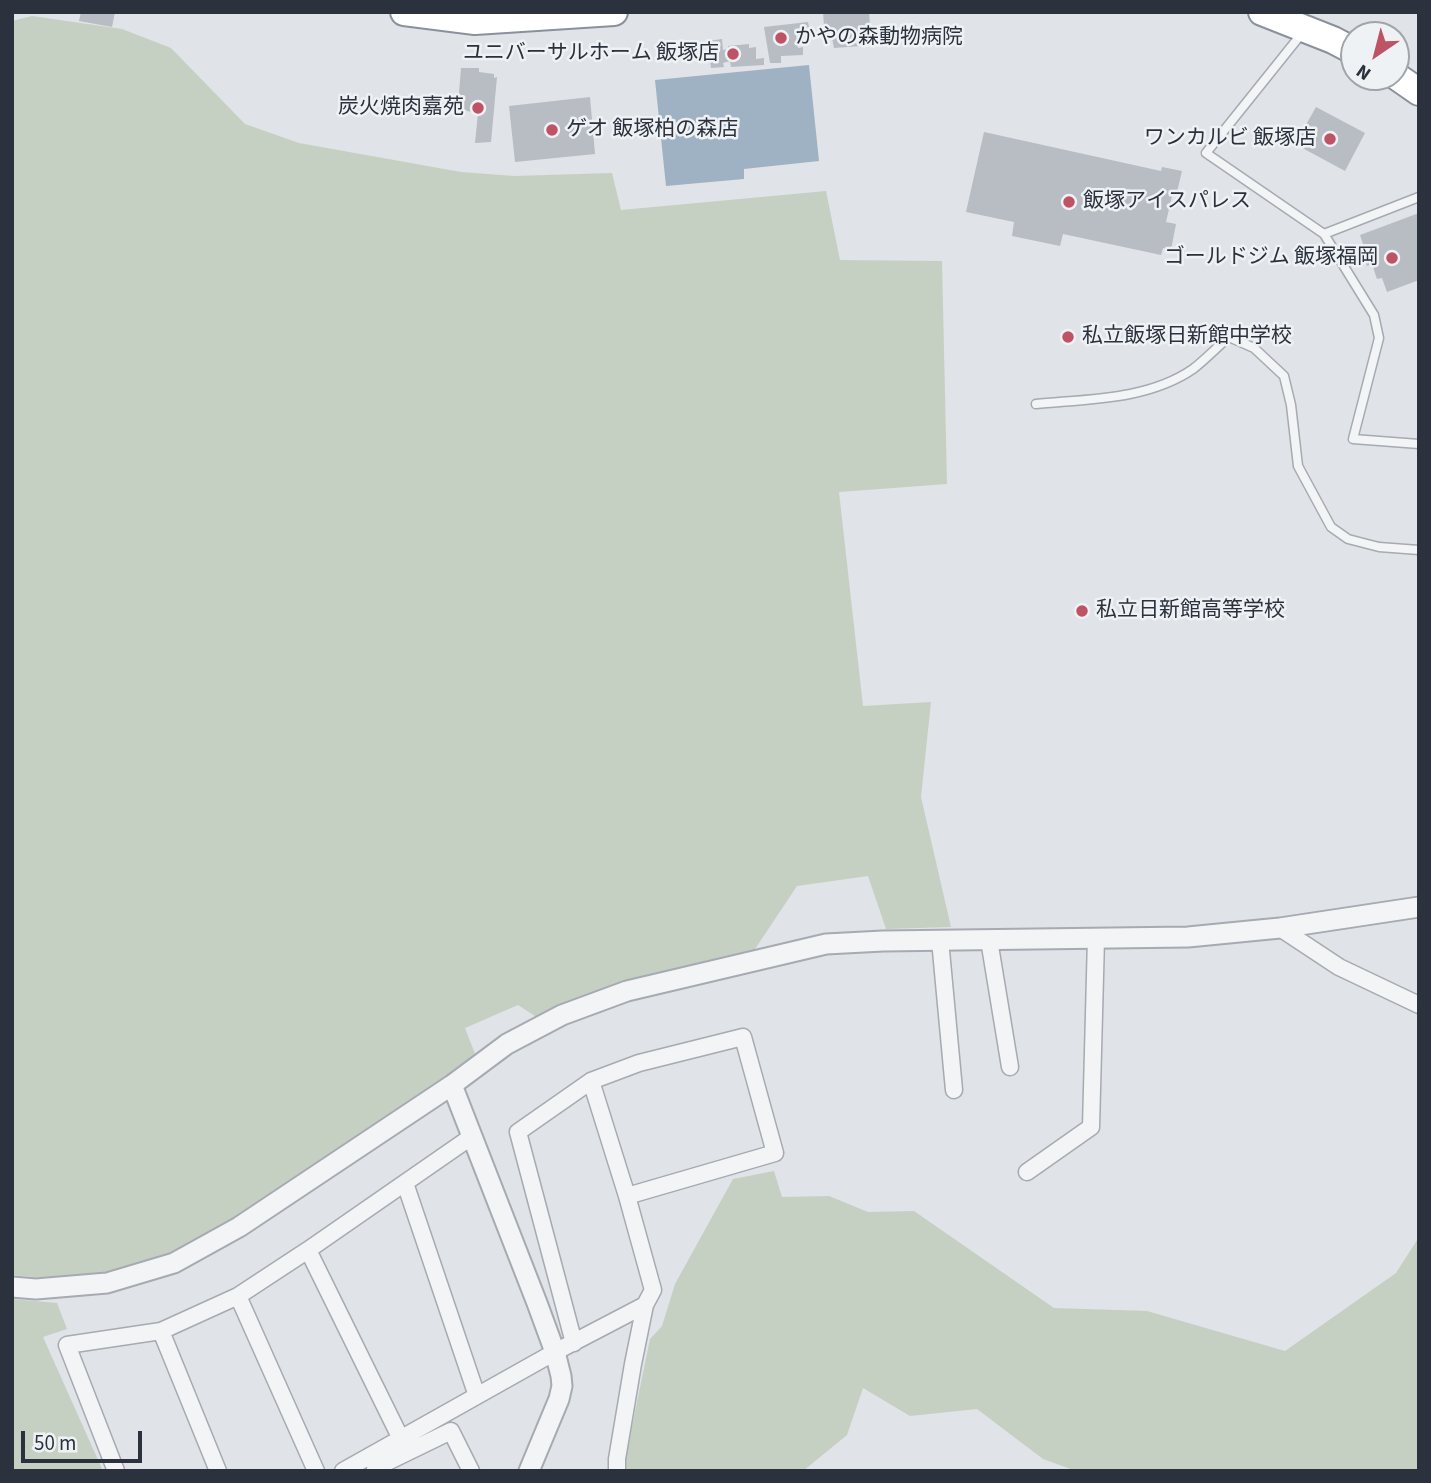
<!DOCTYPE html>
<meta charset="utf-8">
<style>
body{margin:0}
#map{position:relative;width:1431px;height:1483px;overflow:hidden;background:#e0e3e7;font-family:"Source Sans 3",sans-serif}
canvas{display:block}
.frame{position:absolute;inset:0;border:14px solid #2b323d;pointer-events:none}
.north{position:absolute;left:1340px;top:21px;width:70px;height:70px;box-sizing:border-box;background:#eff2f5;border:2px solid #a1a5ab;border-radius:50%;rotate:215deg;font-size:19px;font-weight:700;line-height:28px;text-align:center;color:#2b323d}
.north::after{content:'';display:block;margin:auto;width:24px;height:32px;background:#be5366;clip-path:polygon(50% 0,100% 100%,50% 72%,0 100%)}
.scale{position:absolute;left:21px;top:1431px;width:121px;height:32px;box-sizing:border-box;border:4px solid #2b323d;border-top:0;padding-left:9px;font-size:21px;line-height:24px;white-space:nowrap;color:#2b323d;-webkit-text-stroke:5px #eff2f5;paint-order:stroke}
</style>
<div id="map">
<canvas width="1431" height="1483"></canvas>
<div class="frame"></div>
<div class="north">N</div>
<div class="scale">50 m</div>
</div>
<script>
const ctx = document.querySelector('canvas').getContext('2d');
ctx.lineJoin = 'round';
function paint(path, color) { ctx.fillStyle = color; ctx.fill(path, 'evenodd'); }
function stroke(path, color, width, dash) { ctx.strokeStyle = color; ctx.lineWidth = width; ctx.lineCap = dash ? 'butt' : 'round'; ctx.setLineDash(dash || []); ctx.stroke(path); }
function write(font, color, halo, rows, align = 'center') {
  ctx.font = font + ' "Source Sans 3","Noto Sans JP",sans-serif'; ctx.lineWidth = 5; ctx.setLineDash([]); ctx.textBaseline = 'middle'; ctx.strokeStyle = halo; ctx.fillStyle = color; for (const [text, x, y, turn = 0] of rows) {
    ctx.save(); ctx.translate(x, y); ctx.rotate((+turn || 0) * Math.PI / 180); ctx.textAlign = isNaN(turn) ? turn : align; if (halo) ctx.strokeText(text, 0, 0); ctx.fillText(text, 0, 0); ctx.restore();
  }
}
const green = new Path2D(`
 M32,16L122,29L171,48L245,124L299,143L461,172L514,176L612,173L621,210L826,191L840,260L942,261L947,484L839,492L863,706L931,702L921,797L951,927L886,929L868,876L797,886L753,952L538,1018L518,1005L465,1028L477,1059L210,1235C197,1241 185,1250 172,1255C116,1277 71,1282 12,1275V21Z
 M774,1171L782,1197L829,1196L868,1212L914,1211L1054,1308L1147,1311L1285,1351L1396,1273L1419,1237V1471H1076L1043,1459L977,1409L910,1416L863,1388L847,1435L803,1471H625L624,1465L650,1339L662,1326L675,1284L733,1179Z
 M12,1299L57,1303L67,1329L43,1337L103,1471H12Z`);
const water = new Path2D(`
 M809,65L819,161L744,169V179L666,186L655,80Z`);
const building = new Path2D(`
 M81,12H115L112,27L79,21Z
 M823,12H869L871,37L866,39L865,35L860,36L861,46L834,48L832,38H830L828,41H825Z
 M808,22L809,27L795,29L798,48L803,47V55L781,56V63H770L764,27Z
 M722,39L723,50L728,49V46L749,44V48L756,47V59L764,58V65L731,67L730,61L723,63L724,67L711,68L708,41Z
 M461,68H479V72L494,74V78L497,77L491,142L475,143L478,113L467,111L458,105Z
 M590,97L595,154L515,162L509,106Z
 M1316,107L1365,133L1345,171L1295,144Z
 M984,132L1161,171L1162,167L1182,171L1177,192H1173L1166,222L1176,224L1171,250L1163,248L1161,255L1063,234L1060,246L1012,236L1014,222L966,212Z
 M1419,213V280L1387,292L1382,278L1377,279L1372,264L1367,266L1362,251L1365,250L1360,235Z`);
const service = new Path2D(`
 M1303,32L1206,153L1324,234L1374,315L1379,338L1353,439L1419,444
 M1324,234L1419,197
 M1036,404C1088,399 1148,400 1193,369C1205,360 1217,347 1229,337L1254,348L1284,376L1291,405L1298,466L1331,527L1348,539L1379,547L1419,550`);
const minor = new Path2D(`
 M1280,928L1339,967L1419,1005
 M940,940L954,1090
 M989,940L1010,1067
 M591,1081L627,1196L653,1290L645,1305L633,1364L617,1459V1471
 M1027,1172L1091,1127L1096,938
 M405,1183L477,1396
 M308,1250L401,1439
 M238,1296L316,1471
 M161,1331L218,1471
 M574,1343L518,1132L591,1081L639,1063L743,1037L775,1153L627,1196
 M375,1468L451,1431L471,1471
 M116,1471L67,1345L161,1331L238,1296L308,1250L471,1137
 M343,1471L555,1352L645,1305`);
const tertiary = new Path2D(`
 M452,1085L537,1303L555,1352L561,1376L562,1386L559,1399L529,1471
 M12,1287L36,1289L107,1283L174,1263L239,1227L452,1085L507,1044L562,1015L627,991L826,944L883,941L1188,937L1280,928L1419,907`);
const trunk = new Path2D(`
 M404,12L475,21L614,12
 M1262,12L1333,40L1354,51
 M1396,76L1419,92`);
const markers = [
 [781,38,7,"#be5366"],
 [733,54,7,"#be5366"],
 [478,108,7,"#be5366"],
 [552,130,7,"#be5366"],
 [1330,139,7,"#be5366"],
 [1069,202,7,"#be5366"],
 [1392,258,7,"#be5366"],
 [1068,337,7,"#be5366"],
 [1082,611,7,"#be5366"]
];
const poiNames = [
 ["かやの森動物病院",795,38],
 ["ユニバーサルホーム 飯塚店",719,54,"right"],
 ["炭火焼肉嘉苑",464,108,"right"],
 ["ゲオ 飯塚柏の森店",566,130],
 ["ワンカルビ 飯塚店",1316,139,"right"],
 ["飯塚アイスパレス",1083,202],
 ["ゴールドジム 飯塚福岡",1378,258,"right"],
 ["私立飯塚日新館中学校",1082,337],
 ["私立日新館高等学校",1096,611]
];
paint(green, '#c6d0c2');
paint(water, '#9fb2c3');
paint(building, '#b8bdc4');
stroke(service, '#a6aab1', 11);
stroke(minor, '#a6aab1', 19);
stroke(tertiary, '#a6aab1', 23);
stroke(trunk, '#89919c', 30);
stroke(service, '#f2f4f6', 8);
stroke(minor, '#f2f4f6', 16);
stroke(tertiary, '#f2f4f6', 19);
stroke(trunk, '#fff', 26);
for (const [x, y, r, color] of markers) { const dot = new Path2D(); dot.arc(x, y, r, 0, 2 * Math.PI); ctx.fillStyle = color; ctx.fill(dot); stroke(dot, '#eff2f5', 2.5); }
write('21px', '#2b323d', '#eff2f5', poiNames, 'left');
</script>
